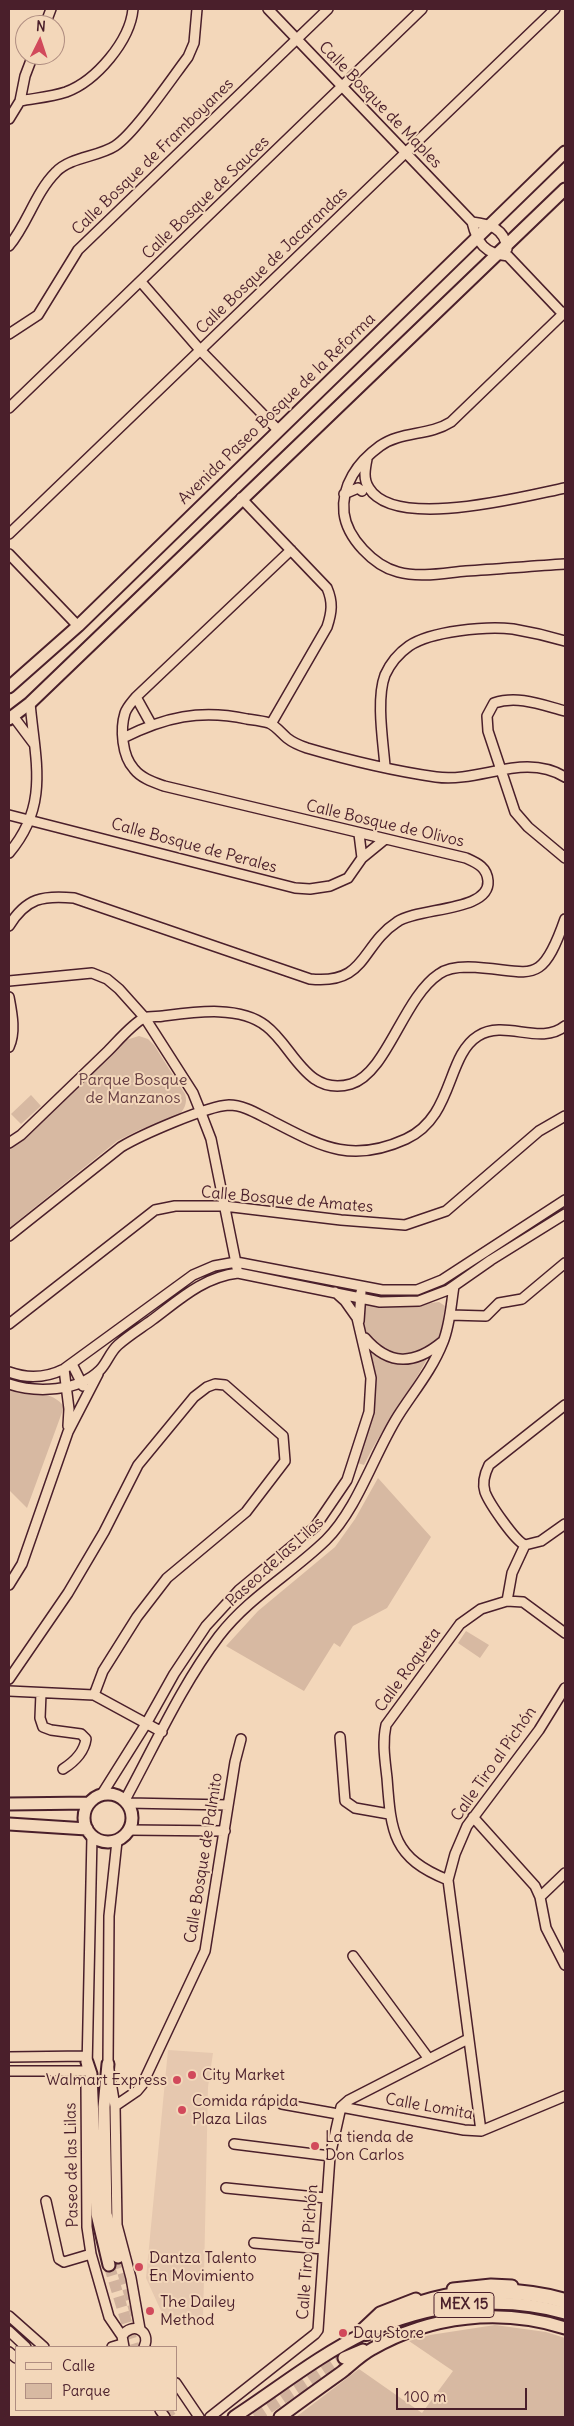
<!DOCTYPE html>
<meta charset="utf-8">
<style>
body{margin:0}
#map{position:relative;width:574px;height:2426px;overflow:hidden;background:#f3d7ba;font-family:Delius,sans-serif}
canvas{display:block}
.frame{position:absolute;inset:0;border:10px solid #4a1f2b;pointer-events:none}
.legend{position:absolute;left:15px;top:2346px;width:162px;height:65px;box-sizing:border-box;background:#f3d7ba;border:1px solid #af8d81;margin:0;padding:6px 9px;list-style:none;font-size:15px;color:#4a1f2b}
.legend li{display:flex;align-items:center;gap:10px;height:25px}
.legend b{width:25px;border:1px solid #af8d81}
.north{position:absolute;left:15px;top:15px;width:50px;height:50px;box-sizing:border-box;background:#f3d7ba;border:1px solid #af8d81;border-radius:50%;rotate:4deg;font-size:14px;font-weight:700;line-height:20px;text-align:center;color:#4a1f2b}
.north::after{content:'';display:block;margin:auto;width:18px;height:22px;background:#d1495b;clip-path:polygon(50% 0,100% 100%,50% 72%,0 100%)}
.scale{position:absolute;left:396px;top:2388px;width:131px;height:22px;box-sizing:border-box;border:2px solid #4a1f2b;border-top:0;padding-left:6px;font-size:15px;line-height:18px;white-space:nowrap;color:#4a1f2b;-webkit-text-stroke:4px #f3d7ba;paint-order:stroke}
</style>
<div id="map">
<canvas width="574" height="2426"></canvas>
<div class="frame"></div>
<ul class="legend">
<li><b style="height:6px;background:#f3d7ba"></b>Calle</li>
<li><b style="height:14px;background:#d7b9a2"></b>Parque</li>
</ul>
<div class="north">N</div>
<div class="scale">100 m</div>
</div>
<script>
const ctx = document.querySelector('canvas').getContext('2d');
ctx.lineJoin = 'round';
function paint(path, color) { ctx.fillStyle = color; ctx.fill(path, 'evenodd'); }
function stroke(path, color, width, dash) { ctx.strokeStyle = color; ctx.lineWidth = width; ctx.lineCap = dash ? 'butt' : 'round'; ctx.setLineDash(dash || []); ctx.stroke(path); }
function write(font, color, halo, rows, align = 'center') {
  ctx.font = font + ' Delius,sans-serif'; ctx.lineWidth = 4; ctx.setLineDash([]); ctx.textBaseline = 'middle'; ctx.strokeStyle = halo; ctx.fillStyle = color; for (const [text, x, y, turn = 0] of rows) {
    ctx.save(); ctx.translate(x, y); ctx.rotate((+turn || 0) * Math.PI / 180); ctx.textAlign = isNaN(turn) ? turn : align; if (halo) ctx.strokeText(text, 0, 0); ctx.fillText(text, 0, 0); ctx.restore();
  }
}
const built = new Path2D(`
 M168,2050L213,2053L208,2087L203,2322L167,2324L146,2278Z`);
const green = new Path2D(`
 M139,1036L148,1039L154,1045L185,1094C188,1103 184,1110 178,1116L139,1130L117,1141L9,1228V1148L24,1139L126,1040Z
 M31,1095L41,1106L21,1124L11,1114Z
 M364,1302L379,1306L399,1307L439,1302L445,1306L440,1337C421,1353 395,1363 374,1342C370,1337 365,1331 363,1325C362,1318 364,1309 364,1302Z
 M371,1353C389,1365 408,1366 428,1357C409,1394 382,1427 364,1465L358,1463C371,1423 380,1395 371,1353Z
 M9,1388C25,1392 55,1391 64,1407L27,1508L9,1490Z
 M378,1478L431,1537L387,1608L353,1626L340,1647L334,1643L304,1691L226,1646L258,1611L335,1547L355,1519Z
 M466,1631L489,1645L480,1658L458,1643Z
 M495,2325L546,2332L565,2338V2417H296L359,2369L422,2413L453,2371L409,2341L430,2335Z`);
const majorTunnel = new Path2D(`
 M118,2257L136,2315
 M109,2265L134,2347
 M166,2410L171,2417
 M255,2417L344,2358`);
const minor = new Path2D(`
 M268,9L472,222C477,243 485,254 508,256
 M45,25L51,9
 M20,101C36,98 51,97 66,92C96,81 130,41 133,9
 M9,119L20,101L25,76L33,55
 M472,222C489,224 505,228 507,249
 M9,246C28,223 35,193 56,172C70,157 98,157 115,146C135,133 172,78 188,57L194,43L197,9
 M508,256L563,314
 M141,282L201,351L279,431
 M565,312L451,422C429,436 401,431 380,446C358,462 341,485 344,513C347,538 374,566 398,572C420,578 444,573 466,571C499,569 532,566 565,564
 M9,334L38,315L78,250L328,9
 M9,408L422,9
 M367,459C365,469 363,479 369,488C395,531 525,496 565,488
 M344,494L358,488L362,491
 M241,498L327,588C333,602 332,612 327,627L271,724
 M9,534L555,9
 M9,554L78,626
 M136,697L151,724
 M565,711C542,705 518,695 494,703L487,716L488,731L515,812L528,827L565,858
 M13,716L34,744
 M123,738C165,717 200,709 247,719C254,720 263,721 269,723C276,726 281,733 287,738C292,742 301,746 307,748C348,760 394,771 436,777C481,783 523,752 565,777
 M385,766C383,741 376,699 385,675C390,664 399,653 409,646C431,631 486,626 513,629C531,632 548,636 565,641
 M9,815L295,888L310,889L330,886L348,878L362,858L384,840
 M359,834L362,858
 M9,853C50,805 35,760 30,703
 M9,926C26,898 43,895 74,898L310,979C367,985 360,946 397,922C418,907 490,912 488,881C487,867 477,863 466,858L164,786C153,782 141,778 134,769C122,756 120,729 125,713C127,707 132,702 136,697L291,550
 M9,981L92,973L107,979L119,989L145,1018L193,1093L201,1113L211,1139L237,1268
 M9,997C12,1013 16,1032 9,1047
 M9,1143L21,1135C50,1107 79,1079 108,1051C117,1042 133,1023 144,1018C150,1016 158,1017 163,1016C194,1012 240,1005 266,1026C293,1046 306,1097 351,1084C387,1073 403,998 439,974C447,968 458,967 468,967C531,969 540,991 565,919
 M9,1236L121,1147C141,1135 207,1106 229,1105C243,1105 256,1113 268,1119C319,1145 349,1165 406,1139C454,1117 446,1056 478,1036C505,1019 540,1046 565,1026
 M450,1315L486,1316L499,1303L522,1299L565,1263
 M359,1321L361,1292
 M9,1324L155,1210L175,1206H224L341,1220L405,1225L446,1211L539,1131L565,1116
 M365,1338C389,1366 414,1365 442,1342
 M72,1364L83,1386
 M64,1369L69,1409L68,1426
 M9,1372C28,1379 46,1378 64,1369L193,1275L214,1266L236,1262L382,1290H417L442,1280L565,1200
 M9,1384C36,1393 78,1392 100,1370C107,1363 110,1352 118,1345C128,1336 141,1328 152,1320C179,1300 203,1277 238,1273L380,1302L419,1301L448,1290L491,1260L565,1214
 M525,1545C515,1541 489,1503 485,1492C482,1483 485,1473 489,1465L565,1405
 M525,1545L541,1541L565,1524
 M9,1585L22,1564L68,1432L98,1374
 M507,1601L512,1573L525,1545
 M9,1679L68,1593L104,1532L138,1465L194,1397L207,1387L215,1384L225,1385L283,1436L285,1461L246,1512L167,1578L137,1617L103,1671L94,1695
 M9,1691L94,1695L162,1732
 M41,1693L40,1718L43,1727L51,1730L81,1734L86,1739C84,1753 74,1762 63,1769
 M340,1737L345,1801L355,1808L389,1814
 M102,1794L146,1724L174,1674L206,1626L239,1590L315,1527L347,1480L369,1412L371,1378L357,1318L345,1301L335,1292
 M125,1800C155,1745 181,1686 219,1636C249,1597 291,1574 326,1540C358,1508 374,1454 398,1416C414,1391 432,1370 443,1342C450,1325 451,1305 454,1286
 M128,1803L228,1805
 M473,1817L535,1886L540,1897L546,1928L565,1965
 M130,1830L225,1831
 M117,1841L109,1916L108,2064L115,2106L117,2225L131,2278L140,2329
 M448,1880C393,1858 391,1833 387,1778C385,1760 382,1743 386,1725L460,1624L481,1609L507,1601L523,1602L565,1633
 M540,1897L565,1873
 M353,1956L429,2059
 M9,2057L87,2056
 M87,2069L92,1836
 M9,2071H87
 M86,2084L87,2227L91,2254L109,2317L122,2336
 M282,2104L338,2114
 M115,2106L137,2091L142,2085L205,1951L235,1762L241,1739
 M341,2107L464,2130L481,2131L565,2096
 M481,2131L448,1880L455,1854L467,1826L539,1730L565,1688
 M234,2144L330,2156
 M226,2188L326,2198
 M46,2201L59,2259L64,2262L91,2254
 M254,2243L323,2249
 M9,2316L44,2347
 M9,2331L26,2347
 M112,2347L122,2344
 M124,2347L122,2336C132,2321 152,2331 144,2347
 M9,2352L16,2358
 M176,2383L199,2417
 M160,2410L165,2417
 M210,2417L315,2334L318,2330L330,2156L341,2107L349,2100L468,2039`);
const major = new Path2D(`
 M9,687L78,626L565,152
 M9,719L30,703L565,189
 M84 1818a24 24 0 1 1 48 0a24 24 0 1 1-48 0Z
 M9,1804L89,1803
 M9,1824L87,1829
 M87,2062L91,2074L97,2214L109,2265
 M108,2064L104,2107L106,2214L118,2257
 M453,2289L491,2285L512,2286
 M363,2329L380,2313L416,2299
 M344,2358L363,2350
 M234,2417C277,2389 319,2355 365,2333C427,2304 500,2294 565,2313
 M280,2417C300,2402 321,2387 342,2372C352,2364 361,2355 372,2349C431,2315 501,2308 565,2328`);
const highway = new Path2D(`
 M366,2333C417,2290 503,2283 565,2301`);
const markers = [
 [192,2075,5,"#d1495b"],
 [177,2080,5,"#d1495b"],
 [182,2110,5,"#d1495b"],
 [315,2146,5,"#d1495b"],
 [139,2267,5,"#d1495b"],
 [150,2311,5,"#d1495b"],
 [343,2333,5,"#d1495b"]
];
const shields = [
 [464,2305,60]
];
const shieldNames = [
 ["MEX 15",464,2305]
];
const streetNames = [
 ["Calle Bosque de Maples",380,105,46],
 ["Calle Bosque de Framboyanes",153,157,-44],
 ["Calle Bosque de Sauces",206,198,-44],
 ["Calle Bosque de Jacarandas",272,261,-44],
 ["Avenida Paseo Bosque de la Reforma",277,409,-44],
 ["Calle Bosque de Olivos",385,824,13],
 ["Calle Bosque de Perales",194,846,15],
 ["Calle Bosque de Amates",287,1200,5],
 ["Paseo de las Lilas",275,1562,-42],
 ["Calle Roqueta",408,1670,-54],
 ["Calle Tiro al Pichón",494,1764,-55],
 ["Calle Bosque de Palmito",204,1858,-81],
 ["Calle Lomita",429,2107,10],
 ["Paseo de las Lilas",72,2165,-91],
 ["Calle Tiro al Pichón",308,2252,-86]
];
const parkNames = [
 ["Parque Bosque",133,1080],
 ["de Manzanos",133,1098]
];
const poiNames = [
 ["City Market",202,2075],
 ["Walmart Express",167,2080,"right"],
 ["Comida rápida",192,2101],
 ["Plaza Lilas",192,2119],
 ["La tienda de",325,2137],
 ["Don Carlos",325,2155],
 ["Dantza Talento",149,2258],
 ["En Movimiento",149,2276],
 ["The Dailey",160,2302],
 ["Method",160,2320],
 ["Day Store",353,2333]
];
paint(built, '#e6c8af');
paint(green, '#d7b9a2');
stroke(majorTunnel, '#d1b29d', 11, [11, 5.5]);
stroke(minor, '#4a1f2b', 12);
stroke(major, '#4a1f2b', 15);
stroke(highway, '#4a1f2b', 18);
stroke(minor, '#f3d7ba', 9);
stroke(major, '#f3d7ba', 11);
stroke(highway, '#f3d7ba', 14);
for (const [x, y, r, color] of markers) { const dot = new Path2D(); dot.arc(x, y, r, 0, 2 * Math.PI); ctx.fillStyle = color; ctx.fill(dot); stroke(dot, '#f3d7ba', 2); }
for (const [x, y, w] of shields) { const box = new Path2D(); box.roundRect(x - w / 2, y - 12.5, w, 25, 4); ctx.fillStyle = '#f3d7ba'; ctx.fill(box); stroke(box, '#4a1f2b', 1); }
write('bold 15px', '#4a1f2b', null, shieldNames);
write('16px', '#4a1f2b', '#f3d7ba', streetNames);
write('16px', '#663e43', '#f3d7ba', parkNames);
write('16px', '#4a1f2b', '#f3d7ba', poiNames, 'left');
</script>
